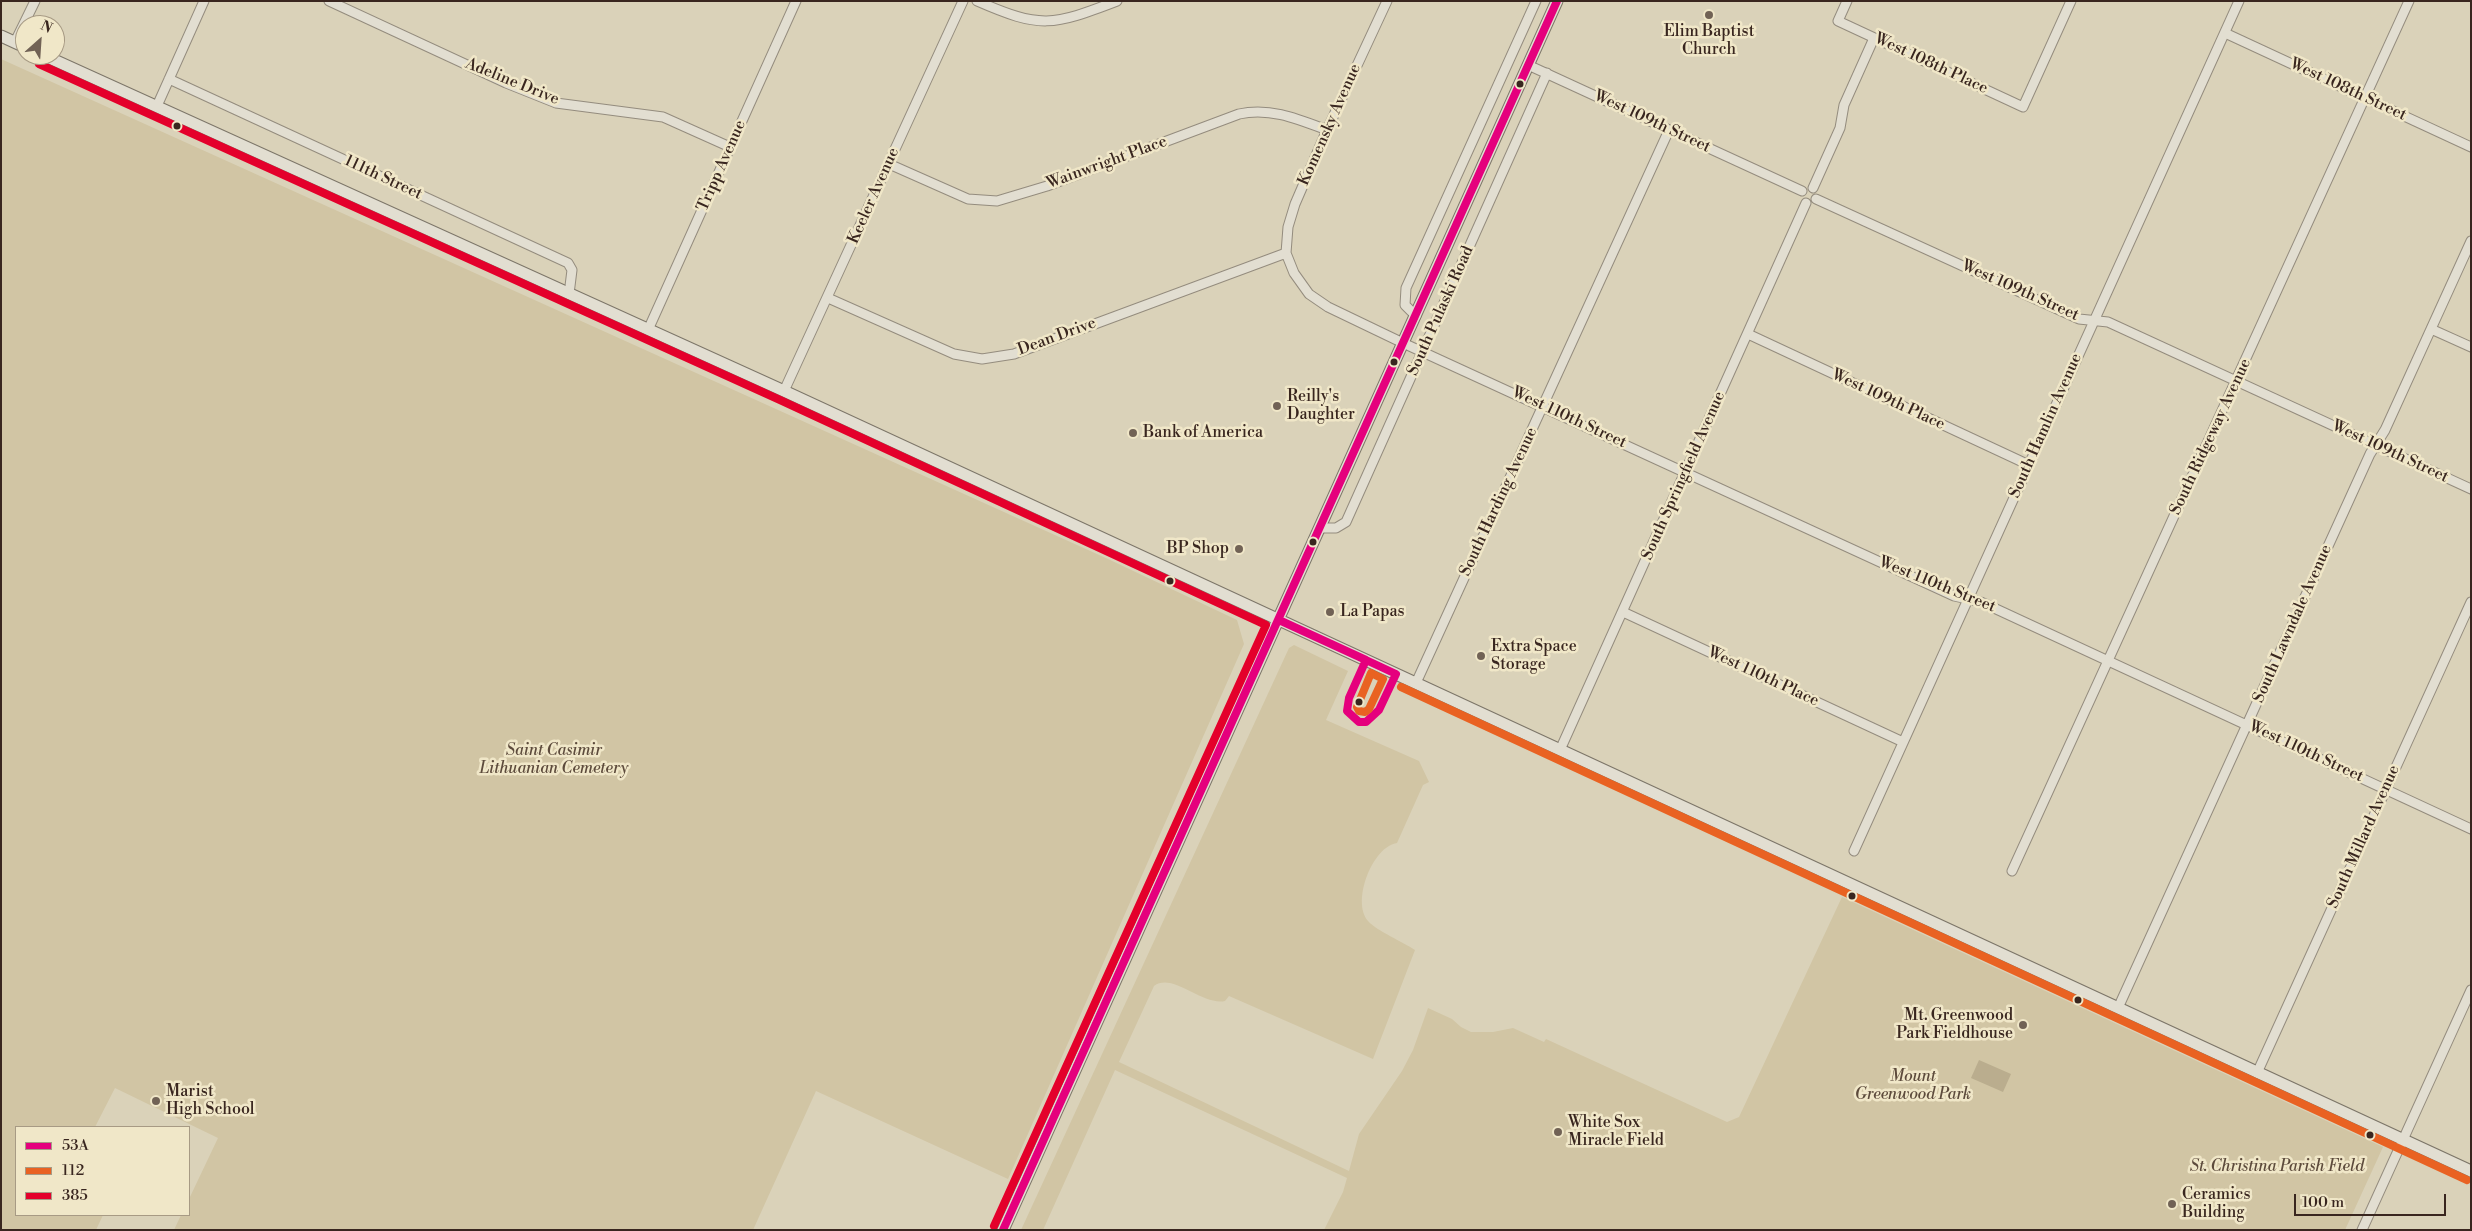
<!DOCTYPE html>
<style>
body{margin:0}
#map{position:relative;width:2472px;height:1231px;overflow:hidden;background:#dad2b9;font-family:"Libre Bodoni",serif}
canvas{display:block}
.frame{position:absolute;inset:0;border:2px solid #39261f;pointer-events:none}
.legend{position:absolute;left:15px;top:1126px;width:175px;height:90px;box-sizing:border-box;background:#f0e7c8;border:1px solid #a79a84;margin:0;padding:6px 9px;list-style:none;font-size:15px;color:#39261f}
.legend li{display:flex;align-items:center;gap:10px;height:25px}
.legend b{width:25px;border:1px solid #a79a84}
.north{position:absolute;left:15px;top:15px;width:50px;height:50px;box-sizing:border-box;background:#f0e7c8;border:1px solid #a79a84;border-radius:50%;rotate:26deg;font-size:14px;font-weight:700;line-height:20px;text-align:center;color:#39261f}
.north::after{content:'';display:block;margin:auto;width:18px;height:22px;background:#716255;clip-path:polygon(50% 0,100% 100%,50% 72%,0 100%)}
.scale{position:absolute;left:2294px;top:1194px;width:152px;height:22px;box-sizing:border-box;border:2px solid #39261f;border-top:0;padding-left:6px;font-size:15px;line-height:18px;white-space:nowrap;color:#39261f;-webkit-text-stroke:4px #f0e7c8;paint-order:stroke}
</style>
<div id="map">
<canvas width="2472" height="1231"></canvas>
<div class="frame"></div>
<ul class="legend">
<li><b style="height:6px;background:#e5007d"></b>53A</li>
<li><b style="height:6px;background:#e96222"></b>112</li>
<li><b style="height:6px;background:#e4002b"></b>385</li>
</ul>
<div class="north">N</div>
<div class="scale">100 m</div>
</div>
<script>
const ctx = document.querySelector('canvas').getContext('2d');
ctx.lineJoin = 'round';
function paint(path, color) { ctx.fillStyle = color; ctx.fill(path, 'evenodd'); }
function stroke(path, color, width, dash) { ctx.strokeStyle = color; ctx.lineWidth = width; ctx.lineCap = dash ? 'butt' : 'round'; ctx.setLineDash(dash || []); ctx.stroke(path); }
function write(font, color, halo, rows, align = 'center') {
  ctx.font = font + ' "Libre Bodoni",serif'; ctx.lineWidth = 5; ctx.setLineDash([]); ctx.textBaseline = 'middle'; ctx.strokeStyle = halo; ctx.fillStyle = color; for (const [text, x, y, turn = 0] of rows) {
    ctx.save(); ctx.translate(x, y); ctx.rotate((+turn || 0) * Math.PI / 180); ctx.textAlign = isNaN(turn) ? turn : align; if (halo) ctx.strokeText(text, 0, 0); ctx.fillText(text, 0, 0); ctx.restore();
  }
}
const green = new Path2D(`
 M1,59L1108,559L1237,620L1244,644L1008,1179L816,1091L753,1230H174L181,1215H189V1199L218,1138L115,1088L95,1127H16V1215H103L96,1230H1Z
 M1294,645L1348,671L1326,720L1419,761L1429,782L1423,785L1397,843C1373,846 1351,901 1368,921C1377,931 1403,942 1415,950L1373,1059L1229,996L1225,1001C1202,1006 1173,972 1154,986L1119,1062L1349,1171L1359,1134L1402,1071L1413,1050L1428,1008L1452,1019L1461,1027L1471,1032H1493L1513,1028L1544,1042L1546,1039L1727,1122L1739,1117L1842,897L2383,1147L2345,1230H1324L1343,1192L1347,1178L1115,1070L1043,1230H1021L1289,648Z`);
const water = new Path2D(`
 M1979,1060L2011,1074L2003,1092L1971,1078Z`);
const street = new Path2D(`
 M329,1L506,83L556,103L663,117L730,147
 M977,1C1041,29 1052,26 1117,1
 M1387,1L1327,130L1295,204L1288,227L1286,253L1294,273L1309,294L1328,307L1403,343L1954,596L1981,602L2471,829
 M1847,1L1838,21L2023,107L2071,1
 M2225,33L2471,147
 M15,42L35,1
 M1528,65L1802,191
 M169,79L568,263L572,270L569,294
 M157,106L204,1
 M889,164L968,199L997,201L1047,186L1239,114C1270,107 1298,119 1327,130
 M1813,188L1840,128L1844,105L1874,38
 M1816,199L2079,319L2108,322L2471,489
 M828,298L954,354L982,359L1014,354L1286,253
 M1416,316L1405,305L1406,288L1536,1
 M2431,329L2471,347
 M648,330L796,1
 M1748,334L2029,465
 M784,391L963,1
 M1320,528H1336L1346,522L1547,73
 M1623,612L1903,742
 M1416,683L1669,130
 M1560,750L1806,203
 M1854,851L2239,1
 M2012,871L2409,1
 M2118,1008L2370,454L2385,430L2471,241
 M2257,1073L2471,602
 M2362,1230L2471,990`);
const secondary = new Path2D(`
 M1,36L25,47
 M43,55L784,391L2471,1171
 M1003,1230L1557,1`);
const bus1 = new Path2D(`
 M1279,620L1366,660
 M1366,660L1396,674L1379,710L1366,722H1359L1347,711L1349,698Z
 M1003,1230L1557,1`);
const bus2 = new Path2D(`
 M1371,673L1383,679L1369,709L1365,712L1359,711L1357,707Z
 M1401,687L2467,1180`);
const bus3 = new Path2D(`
 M39,64L780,400L1266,625L994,1226`);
const markers = [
 [1709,15,5,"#716255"],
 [1520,84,4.5,"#39261f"],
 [177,126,4.5,"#39261f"],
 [1394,362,4.5,"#39261f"],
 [1277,406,5,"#716255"],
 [1133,433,5,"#716255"],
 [1313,542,4.5,"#39261f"],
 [1239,549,5,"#716255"],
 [1170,581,4.5,"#39261f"],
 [1330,612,5,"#716255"],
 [1481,656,5,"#716255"],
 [1359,702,4.5,"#39261f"],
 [1852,896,4.5,"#39261f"],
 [2078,1000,4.5,"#39261f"],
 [2023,1025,5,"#716255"],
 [156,1101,5,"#716255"],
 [1558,1132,5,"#716255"],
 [2370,1135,4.5,"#39261f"],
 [2172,1204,5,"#716255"]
];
const poiNames = [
 ["Elim Baptist",1709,32,"center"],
 ["Church",1709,50,"center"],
 ["Reilly's",1287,397],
 ["Daughter",1287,415],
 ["Bank of America",1143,433],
 ["BP Shop",1229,549,"right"],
 ["La Papas",1340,612],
 ["Extra Space",1491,647],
 ["Storage",1491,665],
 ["Mt. Greenwood",2013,1016,"right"],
 ["Park Fieldhouse",2013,1034,"right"],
 ["Marist",166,1092],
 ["High School",166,1110],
 ["White Sox",1568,1123],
 ["Miracle Field",1568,1141],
 ["Ceramics",2182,1195],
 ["Building",2182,1213]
];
const streetNames = [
 ["West 108th Place",1931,64,25],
 ["Adeline Drive",512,82,22],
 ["West 108th Street",2348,90,25],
 ["West 109th Street",1652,122,25],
 ["Komensky Avenue",1330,125,-66],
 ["Wainwright Place",1107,163,-20],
 ["Tripp Avenue",722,166,-66],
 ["111th Street",383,178,25],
 ["Keeler Avenue",874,196,-66],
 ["West 109th Street",2020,291,24],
 ["South Pulaski Road",1441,311,-66],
 ["Dean Drive",1057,337,-20],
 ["West 109th Place",1888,400,25],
 ["West 110th Street",1569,418,25],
 ["South Hamlin Avenue",2046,426,-66],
 ["South Ridgeway Avenue",2211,437,-65],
 ["West 109th Street",2390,452,25],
 ["South Springfield Avenue",1684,476,-66],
 ["South Harding Avenue",1499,502,-65],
 ["West 110th Street",1937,585,22],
 ["South Lawndale Avenue",2293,624,-66],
 ["West 110th Place",1763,677,25],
 ["West 110th Street",2306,752,25],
 ["South Millard Avenue",2364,837,-66]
];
const parkNames = [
 ["Saint Casimir",554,751],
 ["Lithuanian Cemetery",554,769],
 ["Mount",1913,1077],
 ["Greenwood Park",1913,1095],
 ["St. Christina Parish Field",2277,1167]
];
paint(green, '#d1c5a4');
paint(water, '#baad8e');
stroke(street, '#948c7e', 11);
stroke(secondary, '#7d7669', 13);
stroke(street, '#e2ded1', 9);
stroke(secondary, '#e2ded1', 11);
stroke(bus1, '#e5007d', 8);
stroke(bus2, '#e96222', 8);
stroke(bus3, '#e4002b', 8);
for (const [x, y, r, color] of markers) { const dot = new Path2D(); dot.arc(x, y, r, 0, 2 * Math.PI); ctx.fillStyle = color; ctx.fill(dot); stroke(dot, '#f0e7c8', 2); }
write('16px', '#39261f', '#f0e7c8', poiNames, 'left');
write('16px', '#39261f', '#f0e7c8', streetNames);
write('italic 16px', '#5d4b3c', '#f0e7c8', parkNames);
</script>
